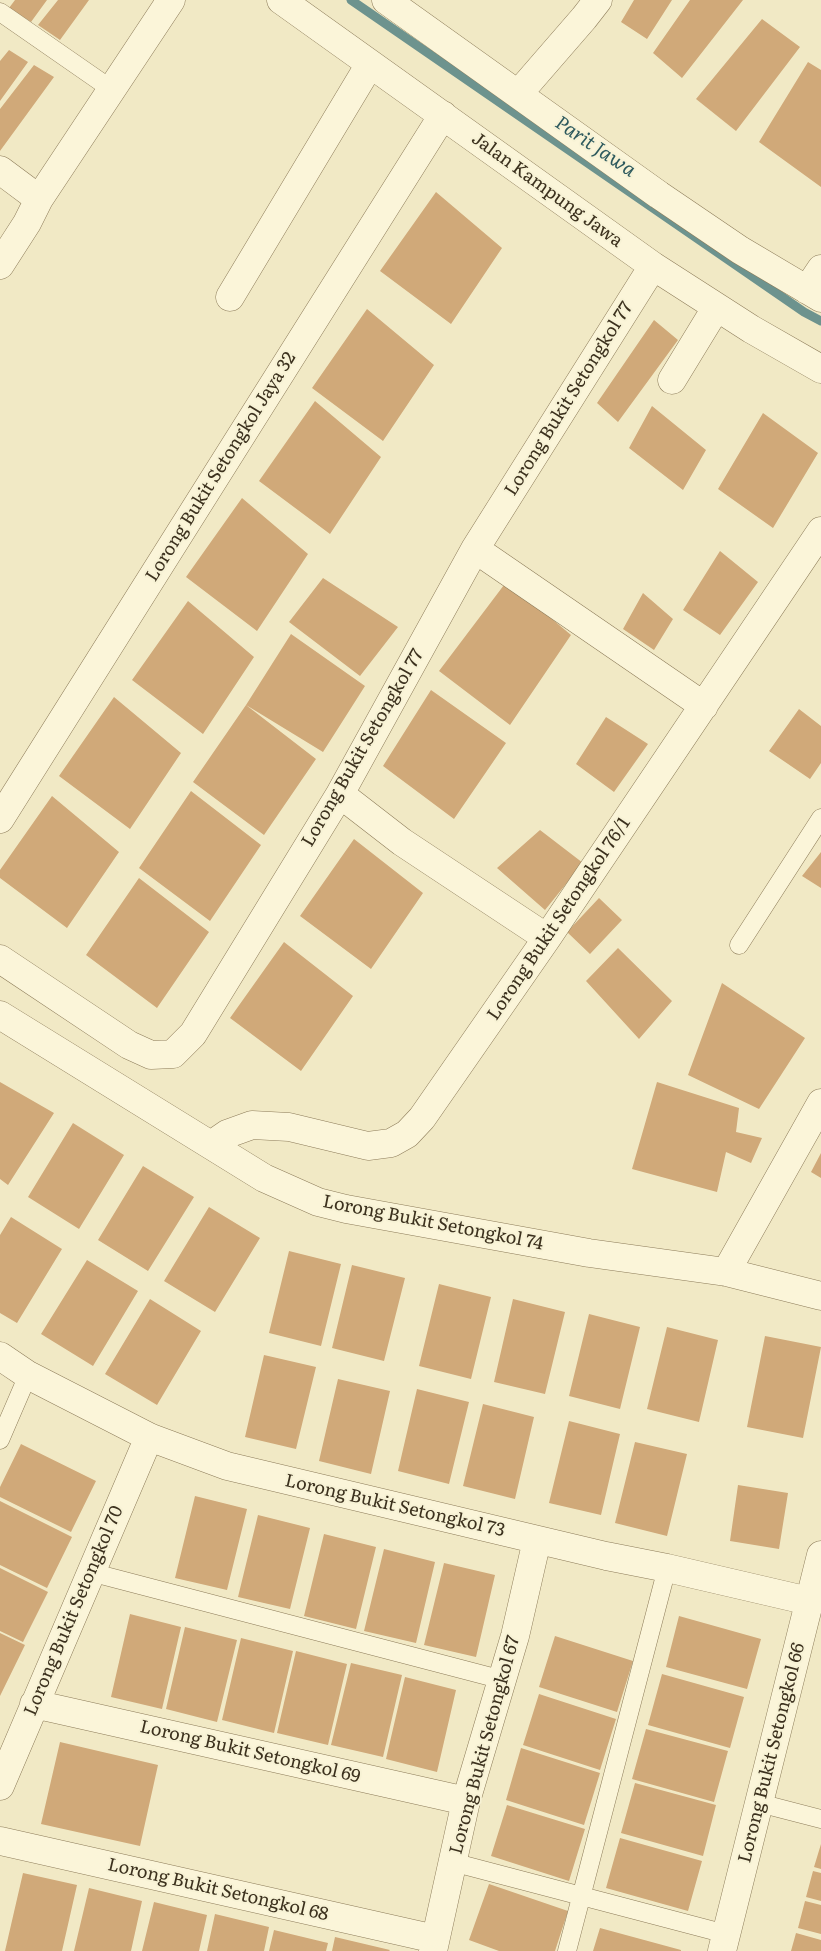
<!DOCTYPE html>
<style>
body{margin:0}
canvas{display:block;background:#f1e9c5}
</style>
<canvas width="821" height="1951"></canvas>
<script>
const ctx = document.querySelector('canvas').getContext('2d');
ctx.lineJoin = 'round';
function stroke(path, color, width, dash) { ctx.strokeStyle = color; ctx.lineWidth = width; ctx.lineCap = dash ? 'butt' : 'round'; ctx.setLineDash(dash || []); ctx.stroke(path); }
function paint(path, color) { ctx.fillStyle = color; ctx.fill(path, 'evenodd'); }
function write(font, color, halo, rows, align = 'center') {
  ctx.font = font + ' Literata,serif'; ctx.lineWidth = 4; ctx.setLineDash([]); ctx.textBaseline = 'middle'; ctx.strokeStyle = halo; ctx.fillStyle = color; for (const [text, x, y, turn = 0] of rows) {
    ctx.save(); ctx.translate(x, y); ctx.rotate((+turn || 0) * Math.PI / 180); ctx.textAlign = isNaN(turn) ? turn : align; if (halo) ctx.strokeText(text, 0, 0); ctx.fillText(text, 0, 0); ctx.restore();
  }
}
const stream = new Path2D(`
 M351,0L804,312L821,321`);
const building = new Path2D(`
 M15,0H47L31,22L9,8Z
 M58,0H89L60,40L38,25Z
 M634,0H672L647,39L621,22Z
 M690,0H743L682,78L653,53Z
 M762,19L800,47L736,131L696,99Z
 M9,50L28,62L0,101V61Z
 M808,62L821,70V187L759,142Z
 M34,65L54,77L0,151V109Z
 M436,192L502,248L451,324L380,271Z
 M367,309L434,365L383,441L312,388Z
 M654,320L678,340L618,422L597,403Z
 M315,401L381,457L330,534L259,481Z
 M652,406L706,450L683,490L629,448Z
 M763,413L818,453L773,528L718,489Z
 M242,498L308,554L257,631L186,577Z
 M720,551L758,582L720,635L683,610Z
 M323,578L398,627L360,676L289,622Z
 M507,581L571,635L510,725L439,671Z
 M643,593L673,619L654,650L623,629Z
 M188,601L254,657L203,734L132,680Z
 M291,634L365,686L323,752L246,705L316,759L264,835L193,782L246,705Z
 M431,690L506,743L454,819L383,766Z
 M114,697L181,753L130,829L59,776Z
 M799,709L821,726V763L810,779L769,751Z
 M606,717L648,744L614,792L576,764Z
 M191,791L261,845L210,921L139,868Z
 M52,796L119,852L67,928L0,878V870Z
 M540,830L583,863L545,910L497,868Z
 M354,839L423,893L371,969L300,916Z
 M821,852V888L802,876Z
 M139,878L209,932L157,1008L86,955Z
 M599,898L622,920L590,954L567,932Z
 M284,942L353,996L301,1071L230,1018Z
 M618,948L672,1001L639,1039L586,981Z
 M722,983L805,1038L759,1109L688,1075Z
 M0,1082L54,1113L8,1185L0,1179Z
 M657,1082L739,1108L736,1132L762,1138L751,1163L726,1152L717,1192L632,1169Z
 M73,1123L124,1155L79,1229L28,1197Z
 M821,1153V1178L811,1172Z
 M143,1166L194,1197L148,1271L98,1240Z
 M209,1207L260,1238L215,1312L164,1281Z
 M11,1217L62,1249L17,1323L0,1313V1235Z
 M289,1251L341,1264L321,1346L269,1333Z
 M87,1260L138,1291L93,1366L41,1334Z
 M352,1265L405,1278L384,1361L332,1348Z
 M439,1284L491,1297L471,1379L419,1366Z
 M150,1299L201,1331L157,1405L105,1374Z
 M513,1299L565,1312L545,1394L494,1382Z
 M589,1314L640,1327L620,1409L569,1396Z
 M667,1327L718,1340L699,1422L647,1409Z
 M765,1336L821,1347L803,1438L747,1427Z
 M264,1355L316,1367L296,1449L245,1437Z
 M338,1379L390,1391L371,1474L319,1461Z
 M417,1389L469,1402L449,1484L398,1471Z
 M483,1404L534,1417L515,1499L463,1486Z
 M569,1421L620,1434L601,1515L549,1503Z
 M635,1442L687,1454L667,1536L615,1523Z
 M21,1444L96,1481L71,1532L0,1497V1487Z
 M738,1485L788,1493L779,1549L730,1541Z
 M195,1496L247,1509L227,1590L175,1578Z
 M0,1501L72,1537L47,1588L0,1565Z
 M258,1515L310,1528L290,1609L238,1597Z
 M324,1534L376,1547L356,1629L304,1616Z
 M384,1549L435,1562L416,1643L364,1631Z
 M444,1563L495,1575L476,1657L424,1645Z
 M0,1568L48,1592L23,1642L0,1631Z
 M130,1614L181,1627L162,1709L111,1697Z
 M679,1616L761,1639L747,1689L666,1667Z
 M185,1627L237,1640L217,1722L166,1709Z
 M0,1633L25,1645L0,1696Z
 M555,1636L633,1661L617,1712L539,1687Z
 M241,1638L293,1651L274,1733L222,1720Z
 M296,1651L347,1664L328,1745L277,1733Z
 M351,1663L402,1675L383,1757L331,1745Z
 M662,1674L744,1697L730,1748L648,1725Z
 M405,1677L456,1690L437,1772L386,1759Z
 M539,1694L616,1719L600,1770L523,1745Z
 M646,1729L728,1751L714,1802L632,1779Z
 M60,1742L158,1765L140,1846L41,1824Z
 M521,1748L600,1773L584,1825L506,1800Z
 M635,1783L716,1805L703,1856L621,1833Z
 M507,1805L585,1829L569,1881L491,1856Z
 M620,1838L702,1861L688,1911L606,1888Z
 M821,1844V1869L814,1867Z
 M813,1871L821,1873V1901L806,1897Z
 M23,1873L77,1885L62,1951H5Z
 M489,1884L568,1911L555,1951H499L469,1940Z
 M89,1888L142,1901L131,1951H74Z
 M805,1901L821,1905V1934L798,1928Z
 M154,1902L207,1915L199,1951H142Z
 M215,1914L269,1927L264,1951H207Z
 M600,1928L681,1950V1951H593Z
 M274,1930L328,1943L326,1951H269Z
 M796,1933L821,1940V1951H791Z
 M335,1937L390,1950L389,1951H332Z`);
const lane = new Path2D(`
 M0,12L111,89
 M739,945L821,818
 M0,1440L28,1375
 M90,1572L503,1680
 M759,1803L821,1819
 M452,1862L726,1934
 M567,1951L667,1568`);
const street = new Path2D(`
 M281,0L653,266L751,329L821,369
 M386,0L659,195L740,250L821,298
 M519,93L584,18L598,0
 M0,170L39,199
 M0,265L27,223L39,199L171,0
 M807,290L821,269
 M230,297L370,64
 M672,380L716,308
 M475,549L704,706
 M340,794L402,842L547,938
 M0,819L443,115
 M0,959L129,1045L151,1055L173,1054L193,1034L340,794L475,549L653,266
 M0,1015L264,1178L318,1202L346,1209L589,1253L726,1272L821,1296
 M211,1145L227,1134L252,1125L289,1127L368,1146L391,1143L407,1134L422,1118L547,938L821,531
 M726,1272L821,1103
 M0,1356L28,1375L149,1437L227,1466L606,1556L667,1568L809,1601
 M34,1704L466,1801
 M0,1786L149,1437
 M0,1841L435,1939
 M433,1951L466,1801L515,1636L537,1540
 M722,1951L821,1555`);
const streetNames = [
 ["Jalan Kampung Jawa",547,190,36],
 ["Lorong Bukit Setongkol 77",569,399,-58],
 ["Lorong Bukit Setongkol Jaya 32",221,467,-58],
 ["Lorong Bukit Setongkol 77",363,748,-60],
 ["Lorong Bukit Setongkol 76/1",559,919,-56],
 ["Lorong Bukit Setongkol 74",433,1223,11],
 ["Lorong Bukit Setongkol 73",395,1506,13],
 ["Lorong Bukit Setongkol 70",74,1611,-67],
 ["Lorong Bukit Setongkol 67",485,1745,-75],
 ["Lorong Bukit Setongkol 69",250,1752,13],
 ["Lorong Bukit Setongkol 66",772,1753,-76],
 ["Lorong Bukit Setongkol 68",218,1890,13]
];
const waterNames = [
 ["Parit Jawa",595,147,34]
];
stroke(stream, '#6d938e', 9);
paint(building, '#d0a979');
stroke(lane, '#8d7c5a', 19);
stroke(street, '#8d7c5a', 29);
stroke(lane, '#fbf5d9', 18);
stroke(street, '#fbf5d9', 28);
write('18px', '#3c311e', '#f7f2d5', streetNames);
write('italic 19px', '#2d595d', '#f7f2d5', waterNames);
</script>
